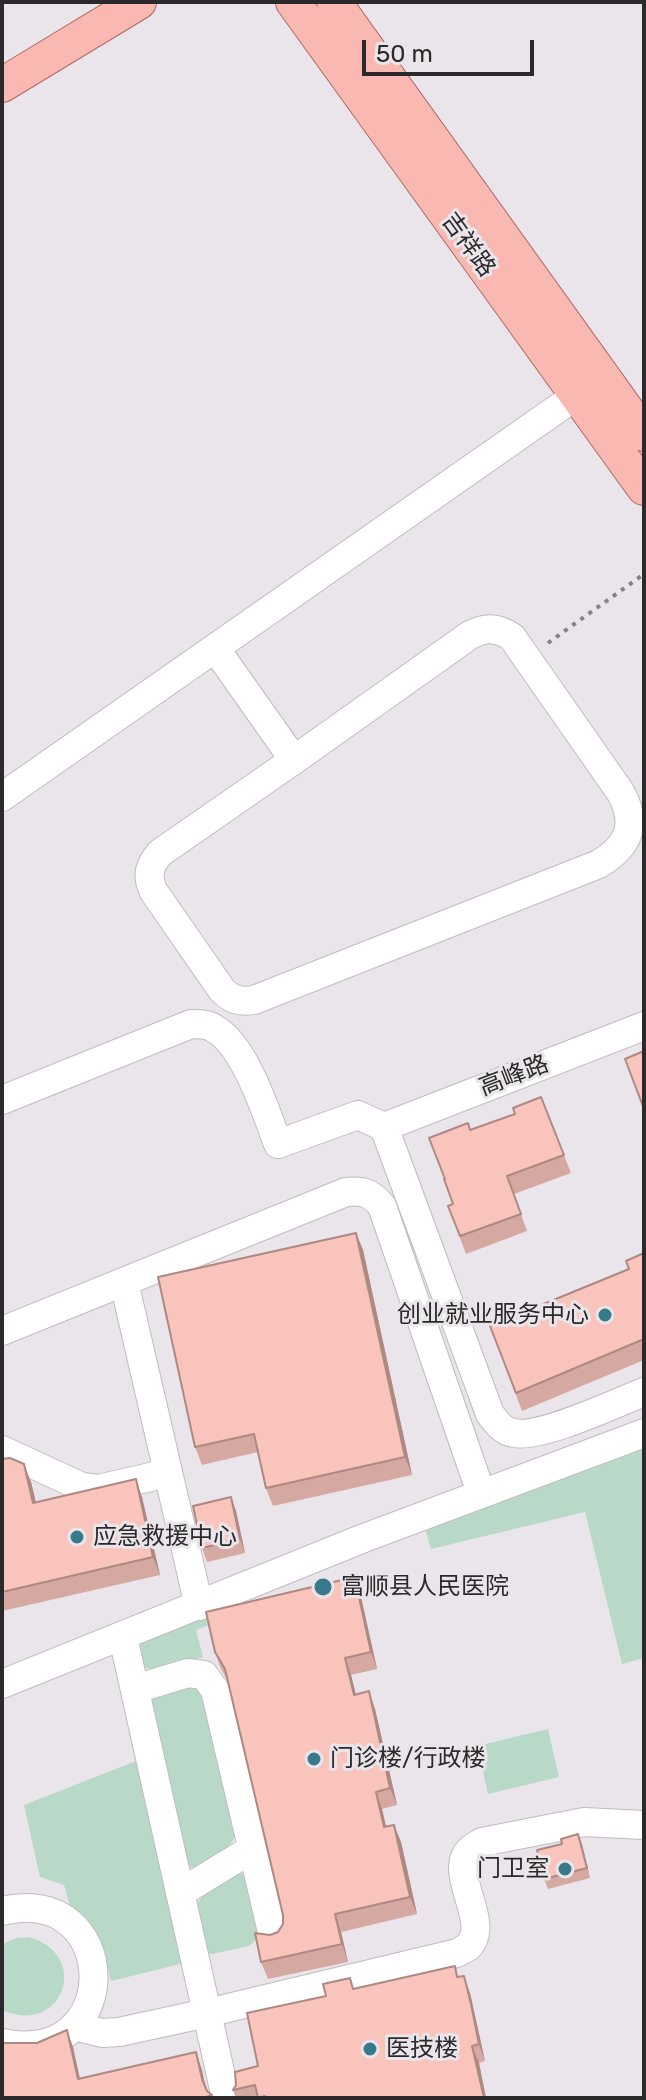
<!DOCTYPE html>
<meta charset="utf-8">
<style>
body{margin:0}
#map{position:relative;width:646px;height:2100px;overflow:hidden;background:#eae5ea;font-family:Rubik,sans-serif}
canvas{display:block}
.frame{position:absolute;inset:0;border:4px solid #2b292b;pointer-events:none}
.scale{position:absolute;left:362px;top:40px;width:172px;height:36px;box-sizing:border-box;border:4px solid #2b292b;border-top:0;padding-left:10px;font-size:24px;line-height:28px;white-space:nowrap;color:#2b292b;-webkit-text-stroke:6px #eae5ea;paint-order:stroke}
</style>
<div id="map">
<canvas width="646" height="2100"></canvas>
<div class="frame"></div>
<div class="scale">50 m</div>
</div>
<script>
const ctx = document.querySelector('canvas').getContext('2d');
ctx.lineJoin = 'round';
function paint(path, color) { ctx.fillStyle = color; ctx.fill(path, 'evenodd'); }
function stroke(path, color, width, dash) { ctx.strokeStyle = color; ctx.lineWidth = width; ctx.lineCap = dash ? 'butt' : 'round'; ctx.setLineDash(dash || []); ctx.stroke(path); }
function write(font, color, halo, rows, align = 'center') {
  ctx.font = font + ' Rubik,"Noto Sans SC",sans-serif'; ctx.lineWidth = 6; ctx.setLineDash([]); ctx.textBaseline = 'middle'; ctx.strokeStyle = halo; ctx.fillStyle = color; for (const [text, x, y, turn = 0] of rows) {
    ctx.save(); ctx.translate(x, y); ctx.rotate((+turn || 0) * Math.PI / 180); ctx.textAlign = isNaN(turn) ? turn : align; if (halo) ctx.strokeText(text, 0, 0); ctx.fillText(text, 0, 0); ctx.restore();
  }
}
const green = new Path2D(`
 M644,1443V1658L622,1664L585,1512L431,1549L425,1528Z
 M224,1604L228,1618L196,1630L203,1657L156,1670L143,1667L139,1648L144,1640Z
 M193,1684L205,1692L236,1835C228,1851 206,1871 188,1867L150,1702L154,1696Z
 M548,1729L559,1777L488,1794L477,1746Z
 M136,1761L139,1763L184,1963L111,1981L102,1945L95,1932L70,1906L64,1885L40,1877L24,1805Z
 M236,1872L246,1875L260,1936L249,1946L212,1954L207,1952L196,1908C201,1890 221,1881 236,1872Z
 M29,1937C92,1955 63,2037 2,2010V1944L16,1938Z`);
const path = new Path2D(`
 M548,643L644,574`);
const minor = new Path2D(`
 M215,648L294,760L160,853C149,866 146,876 154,892L222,990C232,1000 239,1002 254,1000L599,864C629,846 638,825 621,793L512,637C496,627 486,627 470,635L294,760
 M2,797L577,395
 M2,1100L191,1024C200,1024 208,1024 215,1029C245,1046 266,1112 278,1144L358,1115L384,1127L490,1414C497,1423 502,1431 514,1433C540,1439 616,1403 644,1392
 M384,1127L644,1026
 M124,1282L199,1606
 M2,1331L346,1192C363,1190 371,1193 382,1206L481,1493
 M2,1450L82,1487L98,1489L168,1473
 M123,1637L226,2098
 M2,1684L364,1538L644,1433
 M135,1689L188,1673L204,1675L215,1690L273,1936
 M180,1893L252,1849
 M2,1911C122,1882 126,2069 2,2043
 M74,2026L102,2033L119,2032L207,2013L457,1953C458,1953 467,1947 468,1947C493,1922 445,1872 471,1849C474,1846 478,1845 482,1842L584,1822L644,1825`);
const major = new Path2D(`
 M293,2L644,488
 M334,2L644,434
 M2,85L139,2`);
const wall = new Path2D(`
 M541,1097L571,1173L514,1194L527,1231L466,1254L448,1206L453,1204L445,1179L515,1114Z
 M356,1233L363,1250L412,1475L273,1506L266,1488L258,1452L202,1465L195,1447Z
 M644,1253V1360L522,1411L490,1326L629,1269Z
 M2,1459L31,1482L36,1502L142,1497L160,1575L2,1611Z
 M231,1497L236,1511L245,1553L207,1562L202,1548Z
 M355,1579L361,1597L377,1669L351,1675L356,1694L375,1709L397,1805L382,1809L386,1826L394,1825L401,1842L417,1914L341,1932L348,1962L268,1979L261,1962L270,1935L278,1932L283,1924V1915L228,1681L221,1669L215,1652L343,1582Z
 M578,1834L590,1878L548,1889L544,1879L562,1844Z
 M455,1966L458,1977L470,1993L485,2061L479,2063L486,2098H236L233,2090L258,2066L354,1989Z`);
const shadedWall = new Path2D(`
 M356,1233L363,1250L412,1475L405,1457Z
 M24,1464L31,1482L40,1520L33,1503Z
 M136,1479L142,1497L160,1575L153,1557Z
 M231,1497L236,1511L245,1553L240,1539Z
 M355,1579L361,1597L377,1669L371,1652Z
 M345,1658L351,1675L360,1712L354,1695Z
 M369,1691L375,1709L397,1805L390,1788Z
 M376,1792L382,1809L390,1844L384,1827Z
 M394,1825L401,1842L417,1914L410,1897Z
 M578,1834L582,1844L590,1878L587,1868Z
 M335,1914L341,1932L348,1962L342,1944Z
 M464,1976L470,1993L485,2061L479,2044Z
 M67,2030L73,2047L84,2097L78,2079Z
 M472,2046L479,2063L486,2098H484Z
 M196,2052L202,2070L208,2097L202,2079Z`);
const building = new Path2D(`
 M644,1051V1109L625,1059Z
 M541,1097L564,1155L507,1176L521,1214L460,1236L448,1206L453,1204L444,1179H445L429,1138L468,1123L470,1130L515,1114L513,1108Z
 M356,1233L405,1457L266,1488L254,1434L195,1447L158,1277Z
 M644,1253V1339L516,1393L490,1326L629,1269L626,1261Z
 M10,1458L24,1464L33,1503L136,1479L153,1557L2,1592V1459Z
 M231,1497L240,1539L202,1548L193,1506Z
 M355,1579L371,1652L345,1658L354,1695L369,1691L390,1788L376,1792L384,1827L394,1825L410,1897L335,1914L342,1944L261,1962L255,1933L270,1935L278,1932L283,1924V1915L225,1669L215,1652L206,1612L342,1580V1582Z
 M578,1834L587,1868L544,1879L537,1850L562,1844L561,1839Z
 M455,1966L457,1977L464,1976L471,2004L479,2044L472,2046L484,2098H266L265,2096L258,2098L255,2085L233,2090L236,2085L235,2072L258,2066L247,2013L326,1996L323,1984L350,1978L353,1989Z
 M67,2030L78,2079L196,2052L202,2079L207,2091L212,2095L206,2097V2098H2V2043H37Z`);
const markers = [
 [605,1315,8,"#39798c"],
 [77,1537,8,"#39798c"],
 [323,1587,10,"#39798c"],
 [314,1759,8,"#39798c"],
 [565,1869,8,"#39798c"],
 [370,2049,8,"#39798c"]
];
const streetNames = [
 ["吉祥路",468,245,54],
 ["高峰路",514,1076,-21]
];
const poiNames = [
 ["创业就业服务中心",589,1315,"right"],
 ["应急救援中心",93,1537],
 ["富顺县人民医院",341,1587],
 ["门诊楼/行政楼",330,1759],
 ["门卫室",549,1869,"right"],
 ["医技楼",386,2049]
];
paint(green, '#b8d9c7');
stroke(minor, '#c0bbc0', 30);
stroke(major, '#ae6862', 36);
stroke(path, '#858185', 4, [4, 6]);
stroke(minor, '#fff', 28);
stroke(major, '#f9b9b2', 34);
paint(wall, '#d5a9a1');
paint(shadedWall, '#ae8983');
paint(building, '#f8c4bb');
stroke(building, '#ae8983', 2);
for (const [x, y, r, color] of markers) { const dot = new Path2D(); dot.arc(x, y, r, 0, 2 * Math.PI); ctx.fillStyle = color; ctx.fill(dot); stroke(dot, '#eae5ea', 3); }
write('24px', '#2b292b', '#eae5ea', streetNames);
write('24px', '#2b292b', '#eae5ea', poiNames, 'left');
</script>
